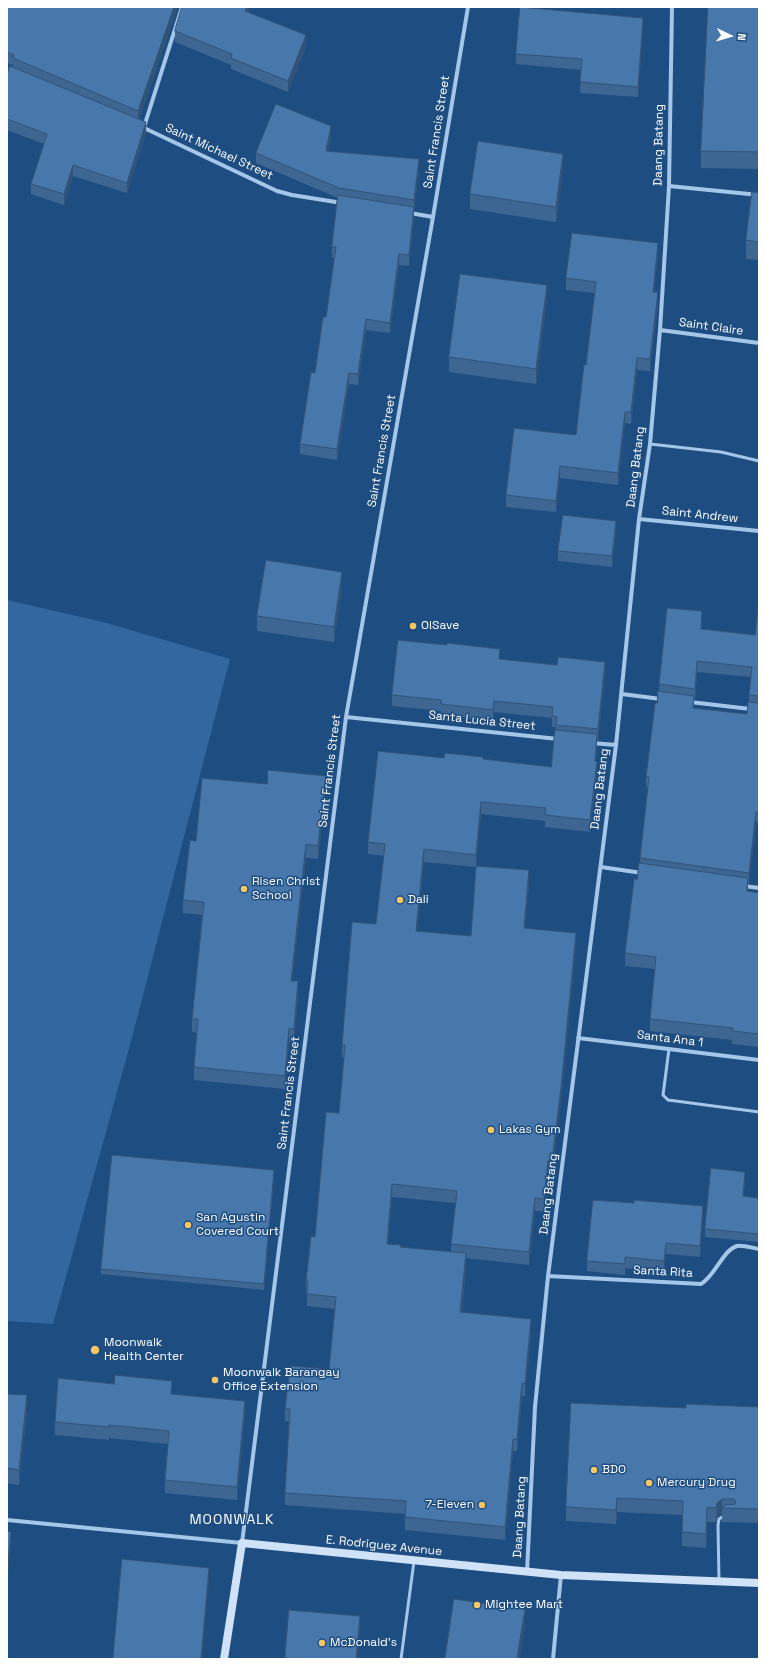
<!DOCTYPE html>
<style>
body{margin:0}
#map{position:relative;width:766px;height:1666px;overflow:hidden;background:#1e4d81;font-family:"Space Grotesk",sans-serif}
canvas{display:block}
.frame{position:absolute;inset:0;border:8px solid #fff;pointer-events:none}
.north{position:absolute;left:710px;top:16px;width:40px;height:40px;-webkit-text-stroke:3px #1e4d81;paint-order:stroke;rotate:95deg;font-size:11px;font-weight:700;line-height:16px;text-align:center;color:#fff}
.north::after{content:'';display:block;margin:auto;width:14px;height:18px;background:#fff;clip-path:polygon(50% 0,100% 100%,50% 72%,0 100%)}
</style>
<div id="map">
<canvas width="766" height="1666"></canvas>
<div class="frame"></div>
<div class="north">N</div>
</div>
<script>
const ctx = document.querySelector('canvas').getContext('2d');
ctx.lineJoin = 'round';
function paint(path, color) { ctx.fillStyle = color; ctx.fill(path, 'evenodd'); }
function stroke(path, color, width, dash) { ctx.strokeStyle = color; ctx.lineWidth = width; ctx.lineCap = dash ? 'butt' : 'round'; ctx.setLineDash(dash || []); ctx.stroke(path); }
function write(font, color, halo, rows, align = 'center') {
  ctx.font = font + ' "Space Grotesk",sans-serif'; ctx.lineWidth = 3; ctx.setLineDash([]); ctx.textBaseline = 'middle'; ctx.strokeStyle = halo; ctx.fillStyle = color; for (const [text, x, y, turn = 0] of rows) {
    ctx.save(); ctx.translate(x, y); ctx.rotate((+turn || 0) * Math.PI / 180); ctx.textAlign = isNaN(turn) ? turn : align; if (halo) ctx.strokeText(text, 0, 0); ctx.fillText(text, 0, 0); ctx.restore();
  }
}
const green = new Path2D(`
 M7,600L103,622L230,659L133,1034L53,1324L7,1321Z`);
const service = new Path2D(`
 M650,444L721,452L759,461
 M669,1049L663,1095L668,1100L759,1112
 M719,1581L718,1525L719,1519L724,1516
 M401,1659L414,1561`);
const minor = new Path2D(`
 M142,127L277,191L292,195L342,203
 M144,127L182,7
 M669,186L759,195
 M410,213L433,217
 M660,330L759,343
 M639,519L759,531
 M622,694L661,699
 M690,702L759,710
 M346,717L558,739
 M592,743L616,745
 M601,867L642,873
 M744,886L759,888
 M578,1038L759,1060
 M548,1276L701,1284C715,1276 723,1250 737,1246C743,1245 753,1248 759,1249
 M7,1520L242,1543L346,717L433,217L468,7
 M527,1572L535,1407L548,1276L616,745L639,519L650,444L660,330L669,186L672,7
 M553,1659L561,1575`);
const secondary = new Path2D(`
 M224,1659L242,1543L561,1575L759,1583`);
const wall = new Path2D(`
 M7,7H178L139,119L146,133L127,193L73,176L64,205L31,194V184L44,144L7,130V75L13,67V65L7,63Z
 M249,7V12L306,47L288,92L231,69V65L175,42V31Z
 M759,7V169L701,168V151Z
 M643,28L638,97L580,93L581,70L516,64V54Z
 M331,136L328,151L419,170L414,211V210V218L409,266L399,265L390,333L366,330L358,385L349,384L337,460L300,454V444L326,317L334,258L332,257V247L338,198L256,163V153Z
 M563,169L556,222L470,209V194Z
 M759,193V260L746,259V240Z
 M658,255L654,292L658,304L650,371L637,370L631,424L625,423L618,485L560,478L556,512L506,507V495L576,435L586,365L595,293L566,290V278Z
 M547,300L536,384L449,372V357Z
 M616,531L612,567L558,561V551Z
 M342,587L334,642L257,631V616Z
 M759,597V823L756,822L749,883H748V891L759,893V1047L732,1044V1040L650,1031V1019L655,969L625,966V953L640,863V858L648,787H646V777L659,691V684L702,622V629L755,635ZM697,672L751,677L749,695V702L747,714L694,708V699H695Z
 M500,660L605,673L598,740H597V747L596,762L597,774L590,832L545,827V821L481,814L476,866L529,882L525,928L576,946L561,1101L552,1173H548L544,1211H535L529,1265L466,1258V1266L462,1313L531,1332L525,1396H522L517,1451H513L505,1540L405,1530V1514L285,1505V1493L289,1422L285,1421V1409L329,1369L335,1309L307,1306V1294H306V1281L339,1113L344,1058H342V1045L376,924L384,856L368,854V842L444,758L483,759L551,767L556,730V727H552V718L494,712L493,721L441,715V711L392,706V695ZM424,862L476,867L471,936L417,931ZM392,1197L456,1203L451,1244V1252L401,1247L388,1244Z
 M267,784L326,789L318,859L306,858L292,981L298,995L294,1042H289L285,1089L194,1080V1067L197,1033L192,1032V1019L202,915L183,913V900Z
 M274,1175L264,1290L101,1274V1269Z
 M745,1180L743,1196L759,1198V1242L705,1237V1229Z
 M703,1217L700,1257L666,1254L664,1272L625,1268V1275L587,1271V1261Z
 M7,1394L27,1411L19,1485L7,1483Z
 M172,1394L245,1414L237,1500L165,1493V1480L168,1444L109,1438V1440L55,1435V1422Z
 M759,1407V1523L722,1522V1514L717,1517L716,1522H707L706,1548L682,1546V1515L617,1512L616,1524L566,1521V1507L686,1408Z`);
const shadedWall = new Path2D(`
 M174,7H178L138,122V111Z
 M247,7H249V12L245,11Z
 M643,18V28L638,97V87Z
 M306,35V47L288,92V81Z
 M146,122V133L127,193V183Z
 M331,126V136L326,161V151Z
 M563,154V169L556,222V207Z
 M419,159V170L414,211V200Z
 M73,165V176L64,205V194Z
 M414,207V218L409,266V255Z
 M658,243V255L653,303V292Z
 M399,254V265L390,333V323Z
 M547,285V300L536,384V369Z
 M658,292V304L650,371V359Z
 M366,319V330L358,385V374Z
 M637,358V370L631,424V412Z
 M349,373V384L337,460V449Z
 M625,412V423L618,485V473Z
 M560,466V478L556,512V501Z
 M616,521V531L612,567V556Z
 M342,572V587L334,642V627Z
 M702,611V622L701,640V629Z
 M697,661V672L695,699V689Z
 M605,662V673L598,740V729Z
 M494,701V712L493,721V710Z
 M597,734V747L595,774V761Z
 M597,762V774L590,832V820Z
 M326,776V789L318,859V846Z
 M481,802V814L476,867V855Z
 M756,812V822L749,883V873Z
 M306,844V858L291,994V981Z
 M424,849V862L416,943V931Z
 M529,870V882L524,941V928Z
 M748,878V890L747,904V891Z
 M576,933V946L561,1101L552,1173V1161Z
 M298,981V995L294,1042V1029Z
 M289,1028V1042L285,1089V1076Z
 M548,1160V1173L544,1211V1199Z
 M274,1170V1175L264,1290V1284Z
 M745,1172V1180L743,1204V1196Z
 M392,1184V1197L387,1256V1244Z
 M535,1198V1211L529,1265V1252Z
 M703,1206V1217L700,1257V1246Z
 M666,1243V1254L664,1272V1261Z
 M466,1253V1266L460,1325V1312Z
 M531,1319V1332L525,1396V1384Z
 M522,1383V1396L517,1451V1439Z
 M27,1395V1411L19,1485V1470Z
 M245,1401V1414L237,1500V1487Z
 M513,1439V1451L505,1540V1527Z
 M617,1498V1512L616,1524V1510Z
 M722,1499V1514L717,1517L716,1522L717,1503Z
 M707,1507V1522L706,1548V1534Z
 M11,1532V1547L7,1586V1571Z
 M209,1568V1582L202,1659H201Z
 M525,1609V1626L520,1659H517Z
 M360,1616V1631L358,1659H356Z`);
const building = new Path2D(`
 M7,7H174L138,111L13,58L14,55L7,52Z
 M182,7H247L245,11L306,35L288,81L231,58L232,54L175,31Z
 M520,7L643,18L638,87L580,82L582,59L516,54Z
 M708,7H759V152L701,151Z
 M10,66L146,122L127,183L73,165L64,194L31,184L47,134L7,119V75Z
 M276,104L331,126L326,151L419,159L414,200L339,188L256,153Z
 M478,141L563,154L556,207L470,194Z
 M752,192L759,193V242L746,240Z
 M338,195L414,207L409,255L399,254L390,323L366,319L358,374L349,373L337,449L300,444L311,372L315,373L323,317H326L336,247H332Z
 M572,233L658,243L653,292H658L650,359L637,358L631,412H625L618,473L560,466L556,501L506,495L514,428L576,435L584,364L586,365L596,282L566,278Z
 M460,274L547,285L536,369L449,357Z
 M563,515L616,521L612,556L558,551Z
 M266,560L342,572L334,627L257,616Z
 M759,597V696L749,695L752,667L697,661L695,689L659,684L667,608L702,611L701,629L755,635Z
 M398,640L447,645V643L500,649L499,659L557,665L558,657L605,662L598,729L556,725L557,717L552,716L553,707L494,701L493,710L441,704V700L392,695Z
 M658,691L694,696L693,708L747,714L748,702L759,703V812H756L749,873L640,858L649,777H646L655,703H657Z
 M555,730L597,734L595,761L597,762L590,820L545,815L546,808L481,802L476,855L424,849L416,931L471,936L476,866L529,870L524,928L576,933L561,1088L552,1161L548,1160L544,1199L535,1198L529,1252L451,1244L457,1191L392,1184L387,1244L401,1245L400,1247L466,1253L460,1312L531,1319L525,1384L522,1383L517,1439H513L505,1527L405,1517L406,1501L285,1493L290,1409H285L290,1366L329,1369L336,1297L307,1294L308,1281H306L311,1236L315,1237L326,1112L339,1113L345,1045H342L352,922L376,924L385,844L368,842L378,751L444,758L445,753L483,757V759L551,767Z
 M268,770L326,776L318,846L306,844L291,981H298L294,1029L289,1028L285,1076L194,1067L198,1019H192L204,902L183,900L190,840L196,841L202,778L267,784Z
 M639,863L748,878L747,891L759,893V1034L732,1031L733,1028L650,1019L656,957L625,953L634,879H637Z
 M112,1155L274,1170L264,1284L101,1269Z
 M711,1168L745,1172L743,1196L759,1198V1234L705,1229Z
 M593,1200L634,1203V1200L703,1206L700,1246L666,1243L664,1261L625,1257V1264L587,1261Z
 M115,1375L172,1381L171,1394L245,1401L237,1487L165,1480L169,1431L109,1425V1427L55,1422L58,1378L114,1384Z
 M7,1394L27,1395L19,1470L7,1468Z
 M571,1403L686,1408V1404L759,1407V1509L722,1508L725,1505L735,1504L736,1501L733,1499H722L717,1503L716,1508L707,1507L706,1534L682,1532L683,1501L617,1498L616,1510L566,1507Z
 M7,1531L11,1532L7,1571Z
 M122,1559L209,1568L201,1659H113Z
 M454,1599L525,1609L517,1659H445Z
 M289,1610L360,1616L356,1659H297L285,1658Z`);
const markers = [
 [413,626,4,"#f7c763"],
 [244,889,4,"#f7c763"],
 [400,900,4,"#f7c763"],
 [491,1130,4,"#f7c763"],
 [188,1225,4,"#f7c763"],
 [95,1350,5,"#f7c763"],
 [215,1380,4,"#f7c763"],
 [594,1470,4,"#f7c763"],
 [649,1483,4,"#f7c763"],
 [482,1505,4,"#f7c763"],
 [477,1605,4,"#f7c763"],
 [322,1643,4,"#f7c763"]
];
const streetNames = [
 ["Saint Francis Street",437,132,-81],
 ["Daang Batang",659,145,-89],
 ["Saint Michael Street",219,152,25],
 ["Saint Claire",711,327,8],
 ["Saint Francis Street",382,451,-80],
 ["Daang Batang",636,467,-83],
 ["Saint Andrew",700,515,6],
 ["Santa Lucia Street",482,721,6],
 ["Saint Francis Street",330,771,-83],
 ["Daang Batang",600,789,-83],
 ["Santa Ana 1",670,1039,7],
 ["Saint Francis Street",289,1093,-83],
 ["Daang Batang",549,1194,-83],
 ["Santa Rita",663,1272,3],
 ["Daang Batang",520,1517,-87],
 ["E. Rodriguez Avenue",384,1546,6]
];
const poiNames = [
 ["O!Save",421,626],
 ["Risen Christ",252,882],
 ["School",252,896],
 ["Dali",408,900],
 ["Lakas Gym",499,1130],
 ["San Agustin",196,1218],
 ["Covered Court",196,1232],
 ["Moonwalk",104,1343],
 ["Health Center",104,1357],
 ["Moonwalk Barangay",223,1373],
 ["Office Extension",223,1387],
 ["BDO",602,1470],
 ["Mercury Drug",657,1483],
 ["7-Eleven",474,1505,"right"],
 ["Mightee Mart",485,1605],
 ["McDonald's",330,1643]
];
const quarterNames = [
 ["MOONWALK",232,1520]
];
paint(green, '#3267a0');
stroke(service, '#a4c6e9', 3);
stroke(minor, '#a4c6e9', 4);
stroke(secondary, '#cfe2f7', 8);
paint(wall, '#3d6693');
paint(shadedWall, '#325378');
paint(building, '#4777ab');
stroke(building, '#325378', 1);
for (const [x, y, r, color] of markers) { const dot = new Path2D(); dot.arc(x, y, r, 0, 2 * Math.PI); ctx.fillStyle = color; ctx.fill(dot); stroke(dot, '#1e4d81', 1.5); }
write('12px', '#fff', '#1e4d81', streetNames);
write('12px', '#fff', '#1e4d81', poiNames, 'left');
ctx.letterSpacing = '1px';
write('14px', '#fff', '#1e4d81', quarterNames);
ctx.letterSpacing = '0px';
</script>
